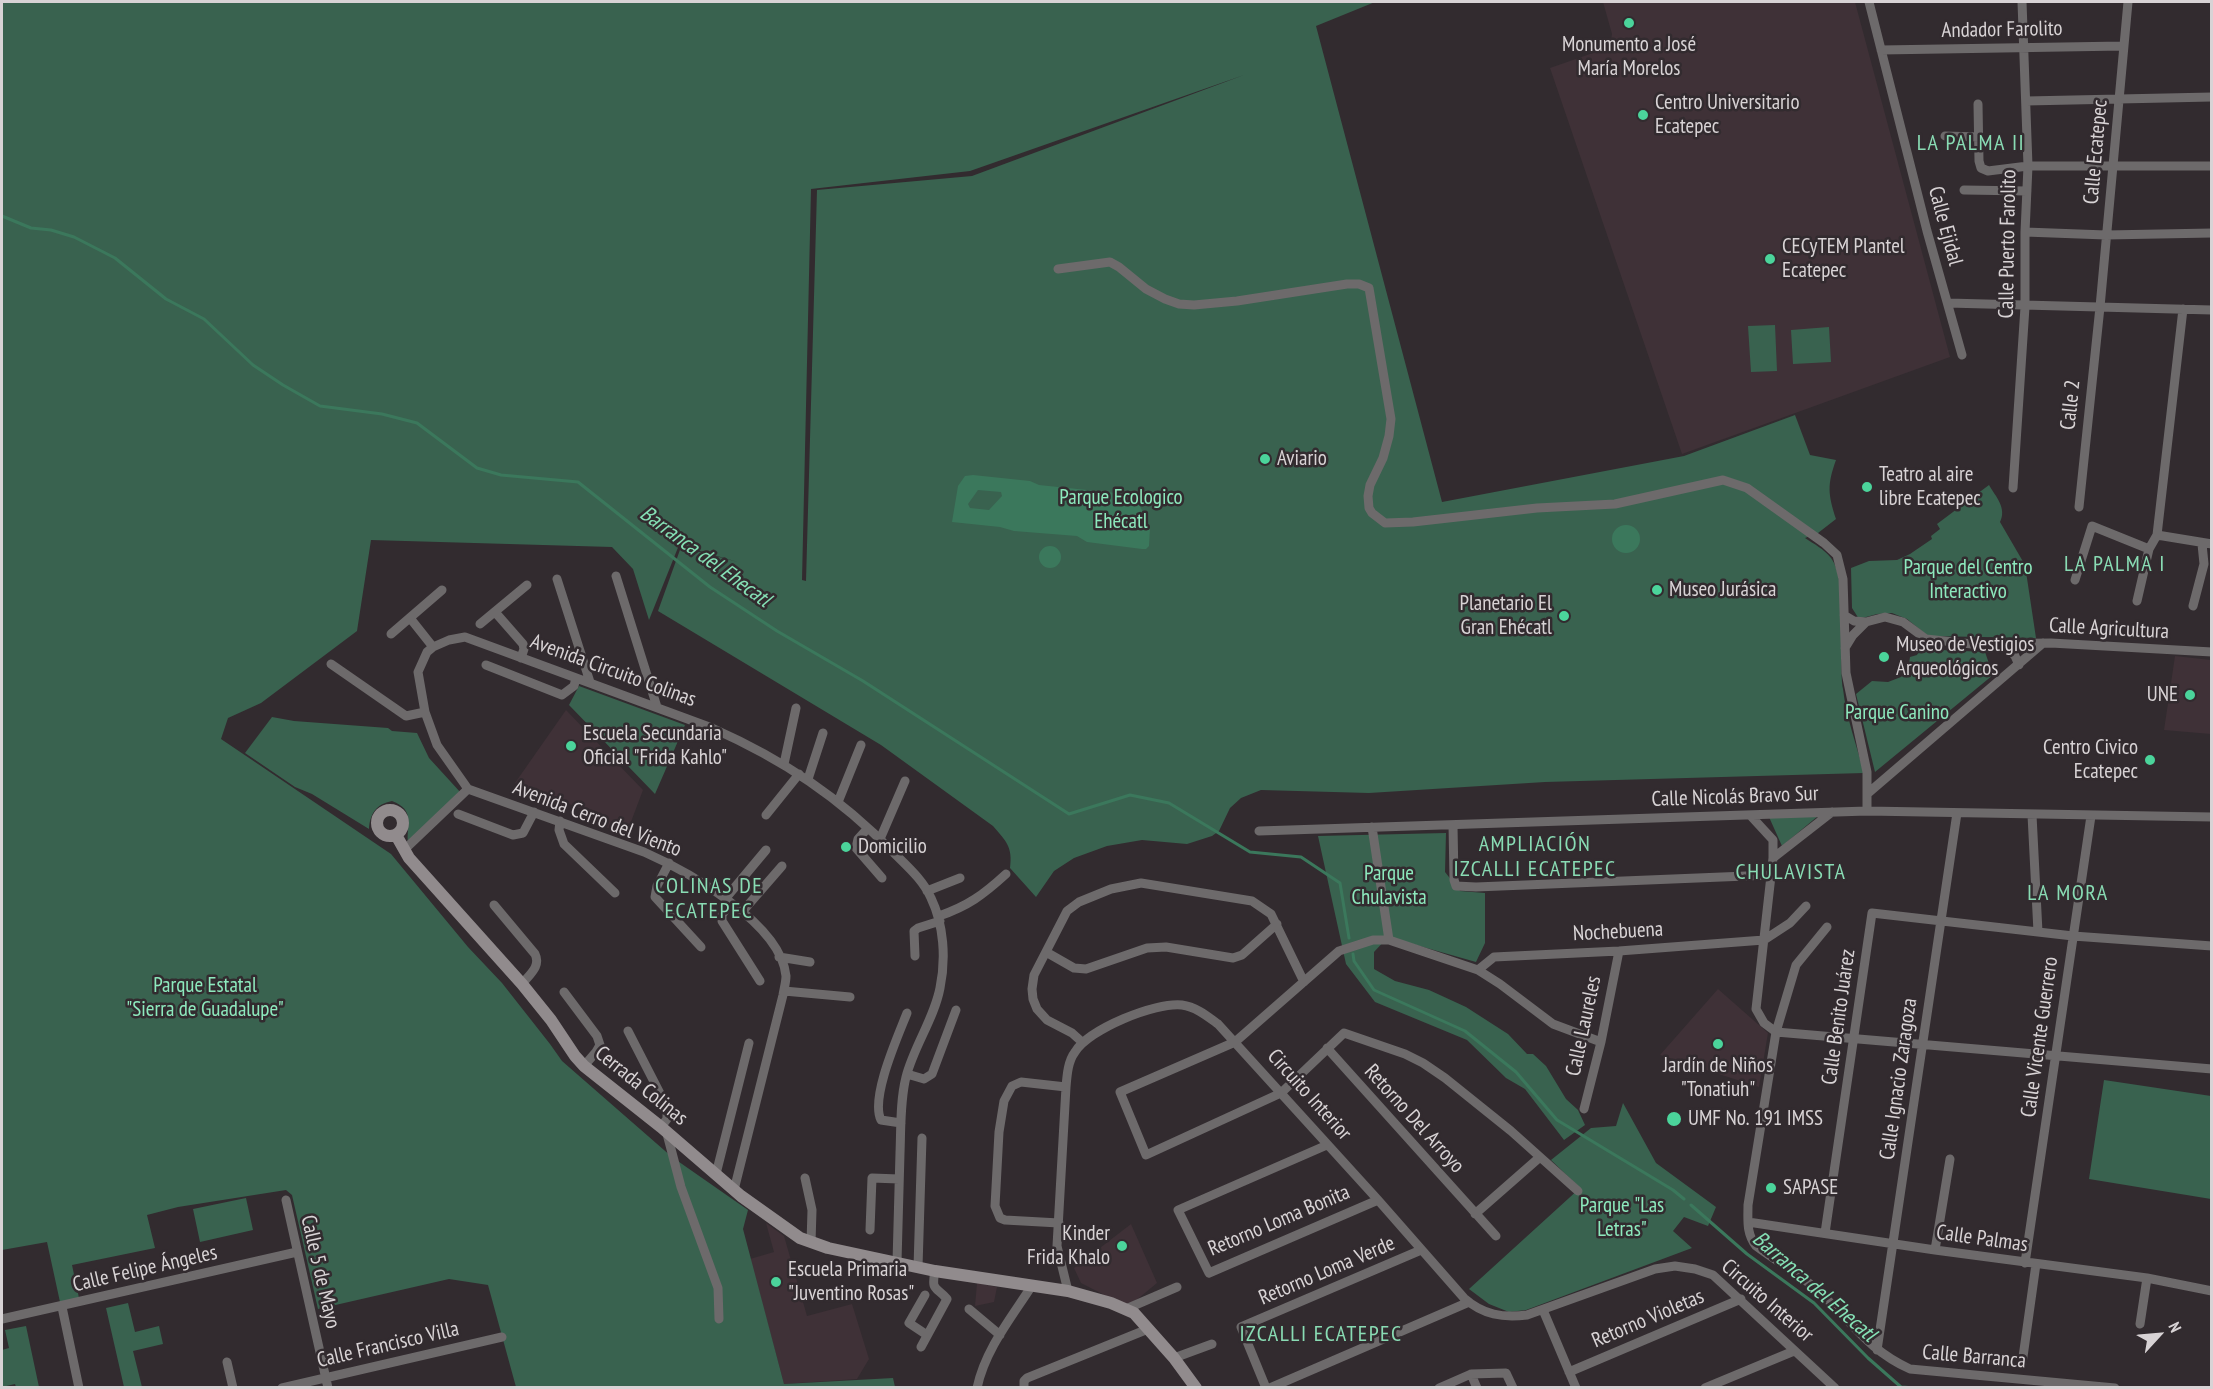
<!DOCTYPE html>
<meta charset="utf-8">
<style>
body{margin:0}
#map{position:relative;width:2213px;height:1389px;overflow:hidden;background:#322b2f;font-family:"PT Sans Narrow",sans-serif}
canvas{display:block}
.frame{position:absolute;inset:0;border:3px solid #d8d3d5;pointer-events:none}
.north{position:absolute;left:2129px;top:1305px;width:60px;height:60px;-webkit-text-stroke:4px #322b2f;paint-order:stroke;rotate:64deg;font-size:16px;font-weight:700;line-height:24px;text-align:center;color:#d8d3d5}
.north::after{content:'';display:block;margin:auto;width:21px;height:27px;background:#d8d3d5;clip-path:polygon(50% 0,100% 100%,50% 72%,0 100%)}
</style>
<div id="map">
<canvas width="2213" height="1389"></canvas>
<div class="frame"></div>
<div class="north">N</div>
</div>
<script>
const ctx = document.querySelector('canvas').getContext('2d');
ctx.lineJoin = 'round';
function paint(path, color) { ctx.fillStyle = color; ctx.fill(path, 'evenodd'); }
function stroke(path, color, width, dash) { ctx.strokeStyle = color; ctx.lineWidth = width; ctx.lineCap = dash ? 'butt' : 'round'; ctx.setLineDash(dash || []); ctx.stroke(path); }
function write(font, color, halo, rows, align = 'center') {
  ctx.font = font + ' "PT Sans Narrow",sans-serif'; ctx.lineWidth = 5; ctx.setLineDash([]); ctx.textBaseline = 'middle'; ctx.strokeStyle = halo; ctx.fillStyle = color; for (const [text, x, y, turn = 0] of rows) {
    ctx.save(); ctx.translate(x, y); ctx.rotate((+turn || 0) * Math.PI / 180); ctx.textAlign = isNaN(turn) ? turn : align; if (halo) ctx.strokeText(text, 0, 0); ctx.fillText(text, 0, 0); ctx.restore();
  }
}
const built = new Path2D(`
 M1603,2H1855L1950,357L1682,454L1550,68L1610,47L1612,34Z
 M2175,656L2211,660V734L2164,730Z
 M566,710L643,790L626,835L580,817L582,809L515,783Z
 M1718,989L1768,1033L1759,1087L1660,1055Z
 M766,1223L784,1236L807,1316L852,1304L869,1359L857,1379L784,1384L750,1259L774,1252Z
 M1131,1224L1157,1283L1128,1307L1081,1283L1074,1268Z
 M977,1283L997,1287L994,1302L975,1306Z`);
const green = new Path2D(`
 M2,2H1375L1316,26L1442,502L1684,456L1795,415L1810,455L1836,460C1827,485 1828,494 1836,519L1818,533L1805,538C1814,544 1824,549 1831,558C1849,582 1838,657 1843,689C1846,717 1857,746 1864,773L1545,782L1369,793L1261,790L1241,798L1230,808L1219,831L1212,836L1187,844L1142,840L1107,846L1074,858L1054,871L1036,897L1010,868C1013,847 1006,841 993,826L881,745L658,611L681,547L738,562L679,545L649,620L633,569L612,547L371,540L357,631L261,703L228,718L221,739L391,854L468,947L502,983L550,1044L562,1061L672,1157L748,1210L743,1229L784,1384L893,1378L895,1387H516L488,1285L449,1279L318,1309L292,1195L286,1190L178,1207L147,1215L155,1248L72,1265L79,1298L60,1302L47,1242L2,1250ZM1244,75L972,176L817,190L806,581L802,580L811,189L970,171Z
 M1775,325L1777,371L1751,372L1748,326Z
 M1829,327L1831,362L1793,364L1791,330Z
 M1989,485C1996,497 2007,508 2000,522L2025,565L2036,638L1928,636L1907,619L1892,613L1877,614L1859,619L1852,608L1851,568L1869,561L1897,560L1910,554L1932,539L1931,536L1940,529L1937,524Z
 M1920,649L1985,652L1993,675L1875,772L1856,694L1872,681L1888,682L1901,677L1908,670L1910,657L1917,655Z
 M579,686L685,725L655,794L569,705Z
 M272,717L294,721L388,728L392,731L417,733L429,758L461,793L408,844C406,825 416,810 392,801C376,804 370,814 369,829L312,794L295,787L245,753Z
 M1818,816L1782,846L1769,817Z
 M1446,833L1445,872L1460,891L1485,893V943L1476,962L1388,937L1374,952V969L1395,981L1429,990L1466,1007L1508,1034L1527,1054H1533L1546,1066L1566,1099L1578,1110L1585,1125L1564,1140L1525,1089L1506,1078L1467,1040L1375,1002L1346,964L1318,836Z
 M2104,1080L2211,1096V1199L2089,1179Z
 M1623,1103L1656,1163L1716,1207L1708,1226L1684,1217L1673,1231L1692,1248L1526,1310L1509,1312L1489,1304L1469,1289L1580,1188L1551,1160L1591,1128L1616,1126Z
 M246,1198L253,1230L200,1242L193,1209Z
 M128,1303L135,1332L159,1326L163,1344L133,1351L142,1387H124L106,1308Z
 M26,1326L39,1387H16L15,1384L2,1387V1350L9,1348L5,1330Z`);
const water = new Path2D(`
 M973,475L1030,481L1039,485L1135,495L1150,528L1149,546L1146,549H1142L1087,542L1077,536L1014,531L1000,527L952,522L958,486L965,476ZM978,490L1001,492L1002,496L989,510L970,508L968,504Z
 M1612 539a14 14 0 1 1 28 0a14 14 0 1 1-28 0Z
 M1039 557a11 11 0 1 1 22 0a11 11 0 1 1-22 0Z`);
const stream = new Path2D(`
 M2,216L31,228L51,230L74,237L115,258L166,299L204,319L253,365L283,385L320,406L382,414L417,423L477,468L501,475L578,482L710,587L777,631L863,681L1069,814L1130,795L1169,803L1250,852L1301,857L1340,883L1349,938
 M1353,954L1354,961L1374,990L1465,1031L1516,1072L1557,1120L1673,1190L1684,1199
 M1691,1205L1747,1254L1814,1303L1868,1358L1901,1387L1916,1388`);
const minor = new Path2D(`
 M1869,2L1927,231L1962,355
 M1881,50L2123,46
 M2026,101L2212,97
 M1978,104L1979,161L1981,168L1988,171L2028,166H2212
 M1945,136L1979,137
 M1964,190L2027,191
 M2025,232L2106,235L2212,233
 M1058,269L1110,262L1119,267L1146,289L1165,299L1179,304L1194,305L1237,301L1347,284H1359L1369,288L1391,419L1389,436L1383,458L1370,485L1368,496L1369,508L1372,513L1385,523L1413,522L1537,508L1615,504L1723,480L1747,488L1824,543L1837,555L1843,579L1846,673L1867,772V811
 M1948,303L2212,310
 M2013,488L2025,307V232L2028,166L2022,2
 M2079,507L2100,307L2128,2
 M2157,535L2212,544
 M616,576L657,707
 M557,579L590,682
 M2075,580L2092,526L2149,549
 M2137,601L2149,549L2157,535L2183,309
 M2193,606L2204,564L2202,544
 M495,612L523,644L524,649L521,658
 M1844,615L1854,621L1866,622
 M410,618L433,647
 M480,624L527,585
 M391,634L442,590
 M2004,643L2015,656L2019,665
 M1845,648L1853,635L1866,622L1885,617L1903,622L1926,639L1972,644L2051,643L2212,652
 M331,664L406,716L425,712
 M486,665L562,695L574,686L576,678
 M784,764L796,708
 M808,779L823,733
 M1867,794L2043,643
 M838,802L861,745
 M458,814L513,835L523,833L534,812
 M766,815L799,774
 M1750,815L1773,840V858L1756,1009L1764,1023L1776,1032
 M2032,815L2038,932
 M560,821L559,830L564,844L615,893
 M1453,825L1454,880L1456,886L1476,887L1771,875
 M1372,827L1389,940
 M868,828L858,839L856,848L882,878
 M1259,831L1867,811L2212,817
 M880,839L905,781
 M404,850L468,789
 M1773,858L1832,812
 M669,863L657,886L655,897L701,947
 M927,891L960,878
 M725,899L766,850
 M730,903L722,915V921L760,981
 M494,905L535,954C541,966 530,974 522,984
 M742,912L782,866
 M939,916C968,906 983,895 1006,874
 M1827,927L1796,965L1776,1032L1748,1205C1748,1220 1746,1233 1756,1246C1776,1261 1798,1273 1816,1289C1851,1320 1866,1349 1910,1369L2115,1388
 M1046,952L1074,968L1086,969L1147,948L1166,947L1233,958L1242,955L1277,924
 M915,956L914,931L918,928L940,921
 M779,957L810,962
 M1478,970L1494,957L1619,951L1764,940L1790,923L1806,906
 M784,991L850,997
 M564,992L597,1036L600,1045L596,1052L584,1066
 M628,1031L667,1107V1119L661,1127
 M1776,1032L2212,1069
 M1082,1042L1072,1033L1047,1020L1037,1009L1033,999L1032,989L1034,975L1067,911L1079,902L1111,889L1141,883L1252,901L1271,914L1304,982
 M1327,1048L1496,1236
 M907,1074L924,1079L932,1074L956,1010
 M1584,1109L1601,1042L1619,951
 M901,1123L881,1120C870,1098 898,1036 907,1013
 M666,1130L681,1187L718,1288L719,1319
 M1327,1145L1178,1210L1209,1273L1378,1200
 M716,1174L749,1043
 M805,1178L812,1210L811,1243
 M734,1190L783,995C784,989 786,982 786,976C781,923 687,871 644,852L468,789L437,745L425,712L418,672L427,652L433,647L449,640L465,637L712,728C784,760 839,797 894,853C908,867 923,880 931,898C944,925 946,959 940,988C934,1019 914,1046 906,1077C900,1101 901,1128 900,1153C899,1190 898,1226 897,1262
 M1578,1191L1511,1131L1445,1078L1423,1063L1405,1054L1344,1033L1281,1093L1146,1155L1120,1092L1235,1042L1339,951L1373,940H1389L1478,970L1500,984L1553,1024L1601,1042
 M286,1200L328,1388
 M1475,1214L1540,1157
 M1748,1222L1935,1250L2147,1278L2212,1291
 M1059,1223L1005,1220L1000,1218L995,1206L999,1132L1004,1101L1012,1086L1021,1082L1066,1087
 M870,1230L872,1178L899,1179
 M1825,1233L1872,913L2073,936L2212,946
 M1935,1250L1950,1159
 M2025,1263L2091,816
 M918,1267L922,1138
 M1068,1291L1057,1246L1066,1087C1067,1075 1068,1061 1075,1052C1089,1029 1155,1002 1182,1005C1196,1007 1207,1016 1218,1024L1378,1200L1464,1298C1483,1315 1503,1318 1527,1315L1655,1269L1675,1266L1695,1269L1713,1275L1835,1388
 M925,1295L909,1323L927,1335
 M62,1307L79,1388
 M969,1309L1000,1335
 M1126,1309L1177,1287
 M1543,1310L1576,1388
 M2,1319L297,1252
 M2140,1324L2147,1278
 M921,1347L947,1299C936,1286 931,1292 935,1271
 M1877,1350L1957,813
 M1174,1358L1212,1344
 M227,1362L233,1388
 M2022,1364L2036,1264
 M1569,1372L1741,1299
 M1471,1374L1477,1388
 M282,1388L502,1337
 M977,1388C985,1350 1011,1318 1031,1287
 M1024,1388V1381L1027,1378L1148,1329
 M1266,1388L1241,1327L1421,1250
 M1270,1388L1469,1302
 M1439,1388L1471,1374L1506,1373L1513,1388
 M1705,1388L1794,1351`);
const secondary = new Path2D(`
 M377 823a13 13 0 1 1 26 0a13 13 0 1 1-26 0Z
 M396,835L409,858L522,984L551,1020L575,1056L584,1066L661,1127L741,1196L800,1238L828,1248L935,1271L1068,1291L1111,1303L1134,1313L1174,1358L1196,1388`);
const markers = [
 [1629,23,6,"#4bd49b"],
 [1643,115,6,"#4bd49b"],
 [1770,259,6,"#4bd49b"],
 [1265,459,6,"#4bd49b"],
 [1867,487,6,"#4bd49b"],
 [1657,590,6,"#4bd49b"],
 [1564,616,6,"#4bd49b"],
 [1884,657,6,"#4bd49b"],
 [2190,695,6,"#4bd49b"],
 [571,746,6,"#4bd49b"],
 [2150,760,6,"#4bd49b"],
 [846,847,6,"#4bd49b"],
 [1718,1044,6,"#4bd49b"],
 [1674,1119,8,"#4bd49b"],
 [1771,1188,6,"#4bd49b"],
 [1122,1246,6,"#4bd49b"],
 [776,1282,6,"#4bd49b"]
];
const streetNames = [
 ["Andador Farolito",2002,30,-1],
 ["Calle Ecatepec",2096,152,-85],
 ["Calle Ejidal",1945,226,75],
 ["Calle Puerto Farolito",2008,244,-89],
 ["Calle 2",2071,405,-84],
 ["Calle Agricultura",2109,629,3],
 ["Avenida Circuito Colinas",613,671,20],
 ["Calle Nicolás Bravo Sur",1735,797,-2],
 ["Avenida Cerro del Viento",597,819,21],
 ["Nochebuena",1618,932,-3],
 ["Calle Benito Juárez",1839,1017,-82],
 ["Calle Laureles",1584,1026,-78],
 ["Calle Vicente Guerrero",2040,1037,-82],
 ["Calle Ignacio Zaragoza",1899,1079,-82],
 ["Cerrada Colinas",641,1086,39],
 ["Circuito Interior",1309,1095,48],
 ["Retorno Del Arroyo",1414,1119,48],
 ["Retorno Loma Bonita",1279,1221,-23],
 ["Calle Palmas",1982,1239,8],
 ["Calle Felipe Ángeles",145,1269,-13],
 ["Retorno Loma Verde",1327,1271,-23],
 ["Calle 5 de Mayo",320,1272,77],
 ["Circuito Interior",1767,1301,41],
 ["Retorno Violetas",1648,1319,-23],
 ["Calle Francisco Villa",388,1345,-13],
 ["Calle Barranca",1974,1357,5]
];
const poiNames = [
 ["Monumento a José",1629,45,"center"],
 ["María Morelos",1629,69,"center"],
 ["Centro Universitario",1655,103],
 ["Ecatepec",1655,127],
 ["CECyTEM Plantel",1782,247],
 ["Ecatepec",1782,271],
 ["Aviario",1277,459],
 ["Teatro al aire",1879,475],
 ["libre Ecatepec",1879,499],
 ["Museo Jurásica",1669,590],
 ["Planetario El",1552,604,"right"],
 ["Gran Ehécatl",1552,628,"right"],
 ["Museo de Vestigios",1896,645],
 ["Arqueológicos",1896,669],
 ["UNE",2178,695,"right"],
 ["Escuela Secundaria",583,734],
 ["Oficial \"Frida Kahlo\"",583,758],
 ["Centro Civico",2138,748,"right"],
 ["Ecatepec",2138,772,"right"],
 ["Domicilio",858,847],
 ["Jardín de Niños",1718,1066,"center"],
 ["\"Tonatiuh\"",1718,1090,"center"],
 ["UMF No. 191 IMSS",1688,1119],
 ["SAPASE",1783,1188],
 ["Kinder",1110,1234,"right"],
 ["Frida Khalo",1110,1258,"right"],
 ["Escuela Primaria",788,1270],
 ["\"Juventino Rosas\"",788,1294]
];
const parkNames = [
 ["Parque Ecologico",1121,498],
 ["Ehécatl",1121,522],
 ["Parque del Centro",1968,568],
 ["Interactivo",1968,592],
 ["Parque Canino",1897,713],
 ["Parque",1389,874],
 ["Chulavista",1389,898],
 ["Parque Estatal",205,986],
 ["\"Sierra de Guadalupe\"",205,1010],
 ["Parque \"Las",1622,1206],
 ["Letras\"",1622,1230]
];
const neighbourhoodNames = [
 ["LA PALMA II",1971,144],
 ["LA PALMA I",2115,565],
 ["AMPLIACIÓN",1535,845],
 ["IZCALLI ECATEPEC",1535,870],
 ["CHULAVISTA",1791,873],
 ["COLINAS DE",709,887],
 ["ECATEPEC",709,912],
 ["LA MORA",2068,894],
 ["IZCALLI ECATEPEC",1321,1335]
];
const waterNames = [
 ["Barranca del Ehecatl",705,557,36],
 ["Barranca del Ehecatl",1814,1287,41]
];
paint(built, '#3f3137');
paint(green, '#39624f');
paint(water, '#3b785c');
stroke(stream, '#3b785c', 3);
stroke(minor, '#6d6a6b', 9);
stroke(secondary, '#918b8d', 12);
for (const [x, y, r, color] of markers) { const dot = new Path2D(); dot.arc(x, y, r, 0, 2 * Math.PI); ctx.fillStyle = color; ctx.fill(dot); stroke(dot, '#322b2f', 2); }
write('21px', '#d8d3d5', '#322b2f', streetNames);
write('21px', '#d8d3d5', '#322b2f', poiNames, 'left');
write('21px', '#8de9bd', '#322b2f', parkNames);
ctx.letterSpacing = '1.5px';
write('22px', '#89dcb4', '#322b2f', neighbourhoodNames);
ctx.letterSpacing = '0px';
write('italic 22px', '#85e0b5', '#322b2f', waterNames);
</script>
